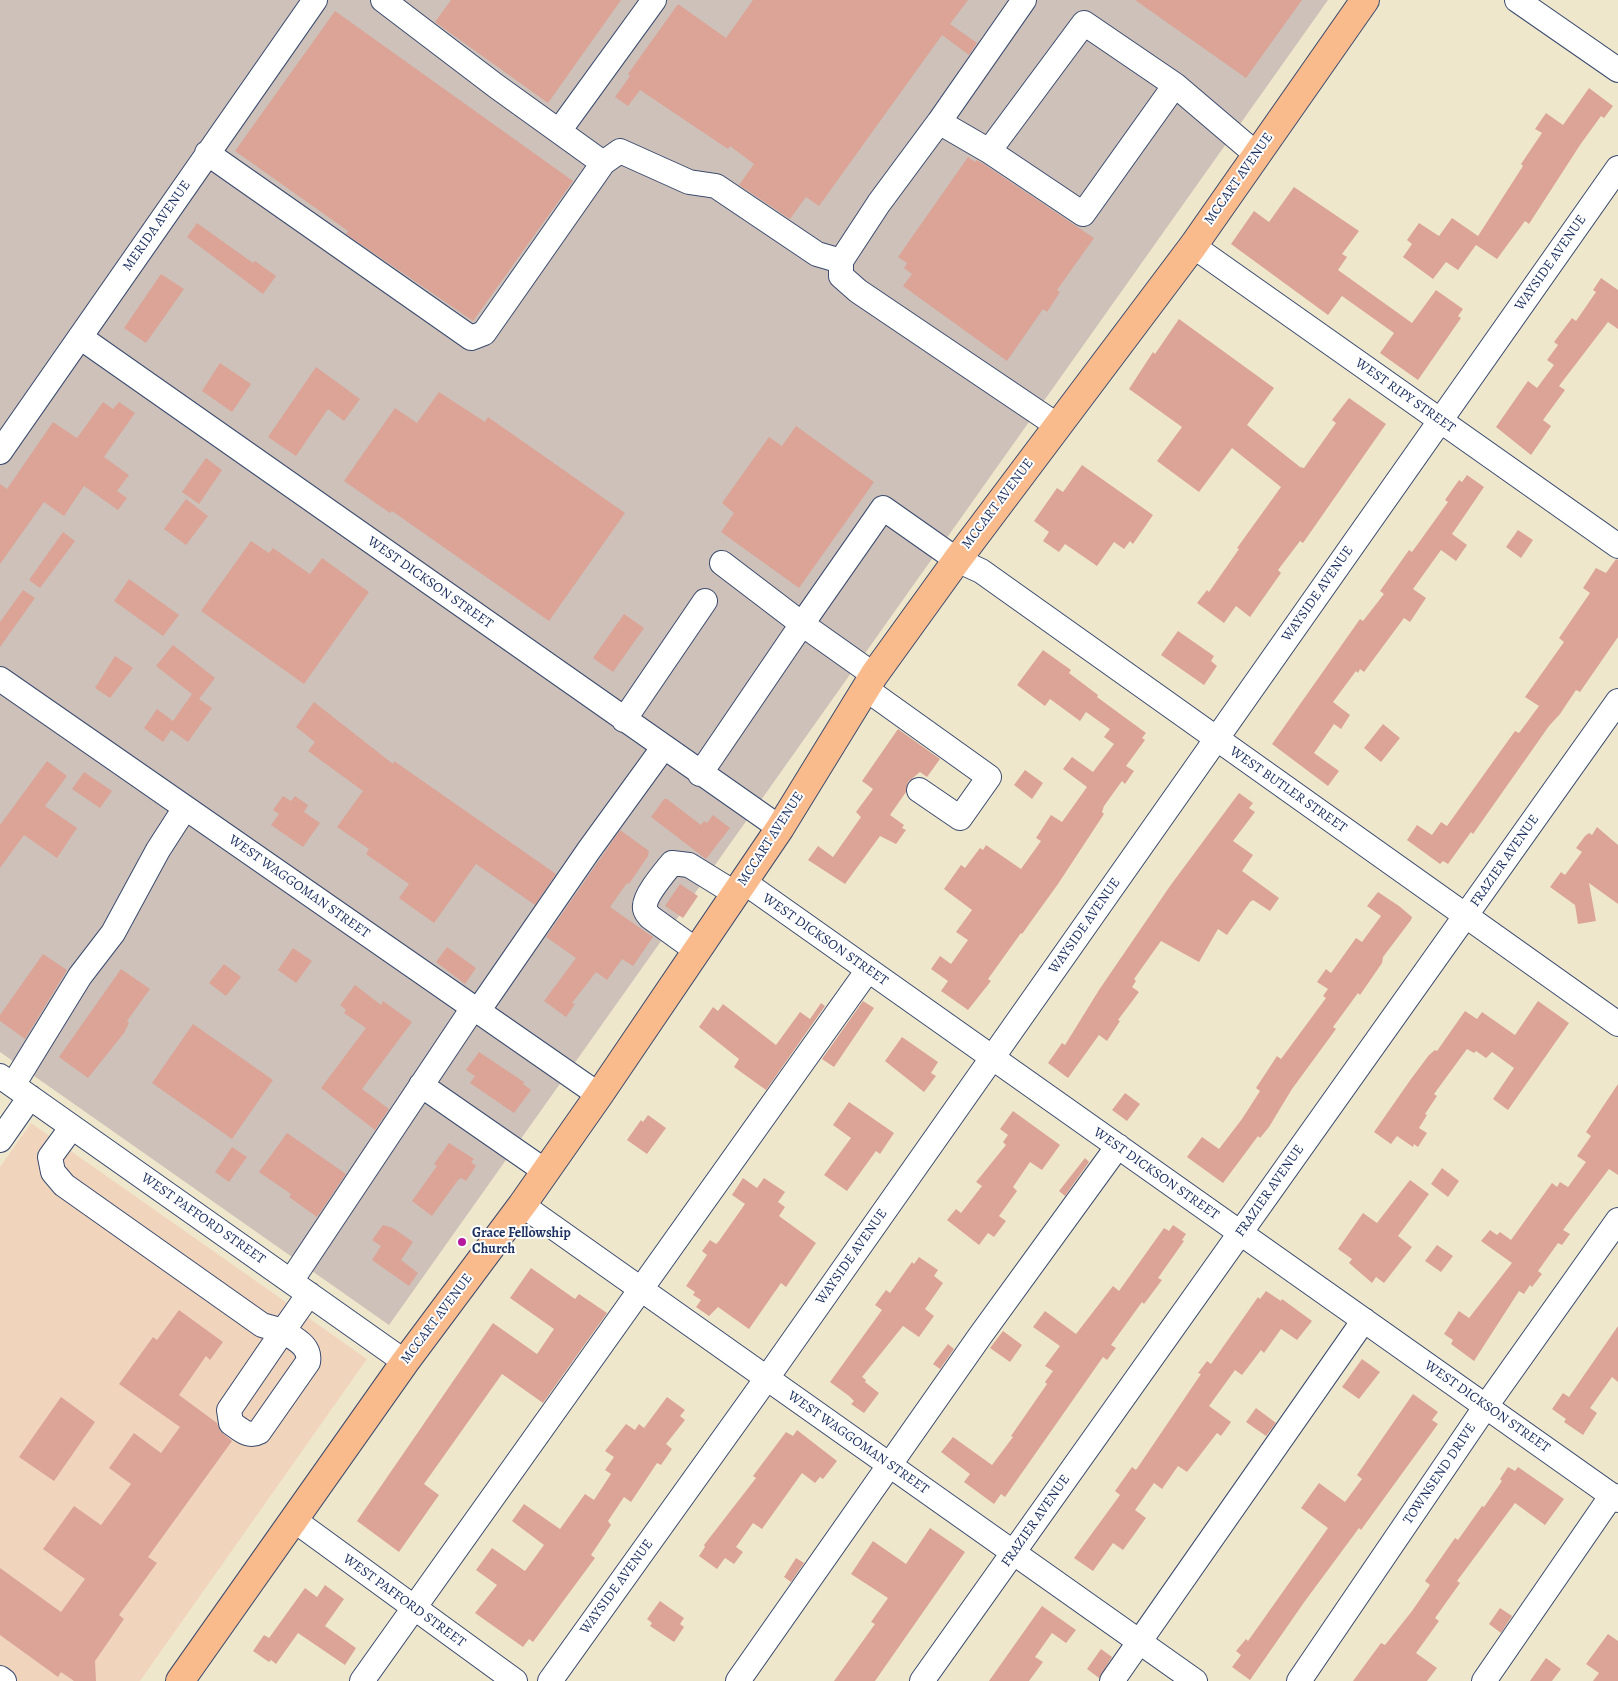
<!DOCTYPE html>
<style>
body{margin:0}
canvas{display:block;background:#efe7cc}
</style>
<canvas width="1618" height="1681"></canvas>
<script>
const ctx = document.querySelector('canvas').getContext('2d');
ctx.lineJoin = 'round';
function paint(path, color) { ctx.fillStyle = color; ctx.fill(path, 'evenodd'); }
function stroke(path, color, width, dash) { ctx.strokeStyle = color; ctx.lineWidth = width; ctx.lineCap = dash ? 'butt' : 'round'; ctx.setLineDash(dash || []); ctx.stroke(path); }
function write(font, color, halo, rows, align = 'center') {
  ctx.font = font + ' Alegreya,serif'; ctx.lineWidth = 4; ctx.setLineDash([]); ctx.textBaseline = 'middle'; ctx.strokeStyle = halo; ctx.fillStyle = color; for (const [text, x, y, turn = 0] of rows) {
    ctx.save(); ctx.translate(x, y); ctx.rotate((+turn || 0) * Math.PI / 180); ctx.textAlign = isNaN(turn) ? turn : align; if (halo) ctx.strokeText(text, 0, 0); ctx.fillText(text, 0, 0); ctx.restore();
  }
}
const built = new Path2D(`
 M31,1123L367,1359L140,1681H0V1167Z`);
const industrial = new Path2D(`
 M0,0H1328L389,1325L0,1052Z`);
const building = new Path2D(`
 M451,0H621L548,103L435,22Z
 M753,0H968L950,24L977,43L969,55L942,35L819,206L806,197L790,219L739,185L754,164L730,146L728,149L640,90L628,106L615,97L630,76L628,74L678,4L726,38Z
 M1135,0H1302L1246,78Z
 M335,11L573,181L473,321L346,234L348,231L235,151Z
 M1589,88L1613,106L1604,118L1601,116L1580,145L1529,224L1525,221L1497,259L1476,245L1458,270L1446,262L1433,279L1403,257L1412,244L1407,240L1419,223L1439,236L1452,218L1478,236L1523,166L1521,164L1542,133L1535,129L1546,113L1563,125Z
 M968,157L975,162L976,160L982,163L1094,238L1057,290L1060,292L1047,312L1043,309L1007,361L903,286L912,274L904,268L907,263L898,257Z
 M1294,187L1359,231L1342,254L1347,257L1338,270L1412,323L1436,290L1463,309L1458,316L1461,318L1418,380L1380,353L1394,333L1342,296L1328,315L1231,244L1254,211L1269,222Z
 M197,223L253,263L255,261L276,276L263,294L187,237Z
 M161,274L184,289L146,343L124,328Z
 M1601,278L1618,290V329L1608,322L1559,386L1565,390L1543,420L1551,426L1531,455L1496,427L1528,381L1537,388L1554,365L1547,360L1558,345L1554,342L1572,318L1576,321L1596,292L1593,290Z
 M1179,319L1274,388L1247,425L1300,467L1304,468L1336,423L1332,420L1349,398L1386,424L1303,543L1300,541L1278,570L1281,573L1250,617L1236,606L1224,623L1197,603L1207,590L1209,592L1239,549L1237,548L1281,487L1232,448L1199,492L1157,461L1182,427L1129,389L1153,352L1155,354Z
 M220,363L251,384L232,412L202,391Z
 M316,367L360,399L344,421L328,409L296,456L268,437Z
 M439,392L485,422L488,417L625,513L549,621L392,511L390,513L344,481L395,408L417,423Z
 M103,402L113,409L119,402L135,413L104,457L129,475L117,491L127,498L118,510L84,486L64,516L44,502L0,564V484L7,489L53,422L77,438Z
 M796,426L874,482L799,588L721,532L734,513L722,503L769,437L782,446Z
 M206,458L222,470L199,504L182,492Z
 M1082,465L1153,515L1133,544L1130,541L1124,549L1114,542L1097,566L1065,544L1059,552L1043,541L1049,532L1034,521L1057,488L1063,492Z
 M1467,475L1484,487L1452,534L1467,545L1456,561L1441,550L1413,589L1426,598L1410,622L1404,618L1364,672L1360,669L1358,673L1356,671L1333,702L1350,715L1341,729L1334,724L1314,753L1339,771L1328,786L1272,744L1360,619L1363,621L1384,594L1380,591L1409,550L1412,552L1448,502L1445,500L1459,480L1462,482Z
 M186,499L208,516L186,545L164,529Z
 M1518,530L1533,540L1521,558L1506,547Z
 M63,532L75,541L40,588L29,580Z
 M251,541L269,553L273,548L310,574L322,558L369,592L304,684L201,611Z
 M1616,559L1618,560V637L1580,692L1576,690L1560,714L1549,726L1473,834L1471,832L1448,864L1443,861L1440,864L1407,840L1417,825L1432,835L1441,822L1447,826L1515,731L1519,733L1539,706L1525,697L1564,642L1559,638L1590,593L1583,588L1596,568L1606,573Z
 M129,579L179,615L163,636L114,601Z
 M23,590L35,598L0,647V622Z
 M624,614L644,628L613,672L593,658Z
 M1178,631L1214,656L1211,661L1217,666L1204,685L1161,655Z
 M173,645L215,678L199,699L212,708L188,742L171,730L163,742L144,728L157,709L173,721L192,694L156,666Z
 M1043,650L1071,670L1069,673L1098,695L1097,697L1146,733L1142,738L1145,740L1126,766L1134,771L1125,784L1122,781L1104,806L1102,812L1104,814L1058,884L1022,934L1021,933L988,979L991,981L968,1010L941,991L948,981L931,969L940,956L951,964L968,940L956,932L972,910L944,889L961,865L965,868L980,848L983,850L986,845L1021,869L1041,841L1036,838L1051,815L1062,822L1087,787L1063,769L1072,757L1093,772L1114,744L1104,737L1110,729L1086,712L1080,721L1050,699L1045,706L1017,685Z
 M115,656L133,668L110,698L95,688Z
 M314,702L393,764L394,761L556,874L535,905L476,864L434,923L399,898L409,884L366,854L369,849L337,827L363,791L308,751L315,742L296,727Z
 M1383,724L1400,738L1381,762L1364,748Z
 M898,729L940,759L927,777L920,772L908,782L906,792L890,815L904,825L902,828L906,830L896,844L880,836L845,884L808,860L818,846L833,857L861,817L856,812L873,789L862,781Z
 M47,761L67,776L45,806L77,828L57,858L24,835L0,868V825Z
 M1025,770L1043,783L1032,799L1014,785Z
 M84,772L112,791L100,808L72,789Z
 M1239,793L1253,803L1249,808L1255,812L1233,841L1253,855L1242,871L1279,898L1270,911L1253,900L1250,902L1227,935L1218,929L1199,962L1161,941L1134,979L1136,981L1132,987L1139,992L1118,1020L1120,1021L1107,1041L1099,1035L1068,1078L1048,1063L1062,1043L1065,1045L1099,990L1170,886Z
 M283,796L291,801L295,796L308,805L304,812L320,823L303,847L271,825L279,814L273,810Z
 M664,799H667L701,825L704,821L707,823L713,815L730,828L706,859L651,817Z
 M1597,827L1618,845V904L1589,883L1596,921L1578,924L1575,905L1550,887L1561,872L1565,875L1582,852L1576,848L1585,836L1589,833L1592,835Z
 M620,830L649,851L648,856L629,884L627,883L610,907L653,937L633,966L622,959L607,980L596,972L572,1003L575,1004L566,1017L544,1001L576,958L546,937Z
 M680,884L698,896L683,918L665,906Z
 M1378,892L1399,906L1412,917L1411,920L1383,957L1382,963L1360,995L1358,993L1333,1027L1336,1029L1292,1089L1269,1127L1260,1138L1258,1136L1223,1183L1187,1157L1202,1137L1219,1149L1242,1119L1260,1091L1256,1088L1277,1056L1281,1059L1326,998L1323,996L1328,989L1317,982L1326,969L1331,973L1356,938L1362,942L1381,916L1367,906Z
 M447,947L476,968L465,984L436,962Z
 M293,948L312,961L296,983L278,970Z
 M43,954L67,970L25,1039L0,1021V1015Z
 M224,964L241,977L226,996L209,983Z
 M121,969L150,989L127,1021L129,1023L124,1033L88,1078L59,1057Z
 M355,985L381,1005L383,1001L412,1022L362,1089L389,1109L375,1130L321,1088L366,1028L344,1013L346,1010L340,1005Z
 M863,1001L874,1008L834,1067L822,1059Z
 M1538,1001L1569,1023L1508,1110L1493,1099L1514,1068L1492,1052L1486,1058L1476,1051L1474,1053L1467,1049L1434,1094L1437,1096L1425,1114L1427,1115L1419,1128L1427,1133L1418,1147L1414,1144L1413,1147L1397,1136L1391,1144L1374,1132L1411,1079L1429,1055L1435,1050L1437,1051L1465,1011L1477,1019L1482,1012L1515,1035Z
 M821,1003L825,1006L766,1090L734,1067L739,1059L699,1027L713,1007L718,1011L723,1004L776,1045L800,1012L810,1019Z
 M193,1024L273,1080L232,1139L152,1083Z
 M902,1037L938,1062L931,1073L936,1076L924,1092L885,1061Z
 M479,1052L524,1082L523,1084L531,1090L514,1113L470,1083L475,1076L466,1070Z
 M1618,1084V1175L1609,1169L1563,1230L1570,1234L1562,1245L1558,1243L1538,1271L1542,1274L1532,1287L1530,1285L1524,1294L1519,1291L1474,1361L1451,1344L1453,1340L1444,1334L1459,1311L1469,1318L1512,1263L1481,1241L1490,1230L1497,1235L1500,1232L1511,1240L1552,1183L1557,1187L1560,1182L1568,1187L1586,1162L1577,1156L1591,1136L1586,1132Z
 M1125,1093L1140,1104L1127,1121L1112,1110Z
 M849,1102L894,1133L880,1154L876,1151L847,1191L824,1175L851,1138L833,1125Z
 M1013,1111L1060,1145L1042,1170L1030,1162L1013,1187L1017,1191L999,1216L1006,1221L994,1237L988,1233L979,1245L947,1220L956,1209L961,1213L982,1186L976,1182L1006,1145L1003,1142L1008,1135L1000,1129Z
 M648,1115L666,1128L647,1154L627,1140L641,1120L643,1122Z
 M287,1133L346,1174L317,1217L289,1197L291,1194L259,1172Z
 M449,1143L474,1159L471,1162L476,1166L466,1181L461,1178L458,1180L432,1216L412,1201L437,1166L434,1164Z
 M232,1147L247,1157L229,1182L215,1172Z
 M1085,1158L1089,1162L1065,1196L1059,1191Z
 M1442,1168L1459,1181L1448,1197L1431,1184Z
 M743,1178L757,1188L764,1178L785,1192L778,1202L785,1207L779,1216L816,1243L786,1287L781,1283L749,1329L718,1307L709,1316L696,1307L701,1300L693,1295L695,1292L686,1286L707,1255L702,1251L710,1240L716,1244L719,1241L745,1204L732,1195Z
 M1410,1180L1429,1194L1398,1236L1412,1247L1384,1283L1376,1277L1372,1283L1349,1263L1352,1259L1338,1249L1363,1213L1377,1223Z
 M383,1225L393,1228L413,1242L401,1260L418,1273L409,1286L372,1260L381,1246L372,1240Z
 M1173,1225L1186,1234L1182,1240L1184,1241L1158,1278L1162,1280L1144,1304L1142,1302L1111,1345L1116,1348L1107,1360L1103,1357L1005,1497L1001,1494L994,1504L964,1482L970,1474L941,1452L953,1437L992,1465L1013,1437L1011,1436L1047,1384L1045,1382L1053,1371L1045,1366L1060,1346L1033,1327L1045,1311L1076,1334L1113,1286L1119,1291L1164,1228L1169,1231Z
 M1437,1245L1453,1256L1441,1272L1425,1261Z
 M919,1257L938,1270L934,1276L943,1283L925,1309L934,1316L919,1337L903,1326L862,1377L866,1380L865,1382L879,1393L864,1413L851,1404L854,1401L849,1396L830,1382L882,1310L875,1305L886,1290L890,1293L912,1262L914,1264Z
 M531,1268L575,1299L579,1294L607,1313L543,1403L502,1374L424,1484L439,1495L399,1552L357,1521L493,1323L537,1354L554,1329L510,1298Z
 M1266,1291L1281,1301L1282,1299L1312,1321L1297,1340L1281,1329L1264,1353L1261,1350L1242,1375L1235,1370L1209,1406L1231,1422L1221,1436L1217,1433L1187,1472L1178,1466L1162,1489L1154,1483L1135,1510L1146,1518L1123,1550L1113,1543L1093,1571L1074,1558L1120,1495L1115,1491L1132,1467L1136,1470L1201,1374L1198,1373L1207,1361L1211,1364L1258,1297L1260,1299Z
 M179,1310L223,1342L210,1360L206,1356L179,1395L217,1423L220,1431L232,1441L148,1557L157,1563L119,1615L124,1619L95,1661L96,1681H74L61,1672L58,1677L0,1635V1568L61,1612L85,1579L43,1549L74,1506L101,1525L131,1484L109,1468L134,1433L161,1453L180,1427L119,1384L153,1337L157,1340Z
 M1618,1326V1382L1612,1377L1590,1408L1597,1413L1583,1435L1564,1422L1566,1419L1552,1409L1563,1393L1569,1397Z
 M1003,1331L1022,1345L1010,1362L990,1348Z
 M948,1344L954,1349L940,1369L933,1364Z
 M1362,1359L1380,1372L1359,1399L1342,1387Z
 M1413,1394L1438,1412L1432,1420L1438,1424L1361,1530L1359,1528L1305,1601L1250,1680L1232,1667L1241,1655L1236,1651L1246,1639L1248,1641L1328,1528L1301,1508L1319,1483L1345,1502L1362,1479L1357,1475Z
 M61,1397L95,1422L54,1481L19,1457Z
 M667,1397L685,1410L680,1416L685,1420L666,1444L672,1449L661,1465L657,1463L631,1502L624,1497L608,1521L611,1525L591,1555L595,1558L533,1642L529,1639L523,1647L475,1613L497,1585L476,1570L492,1548L525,1571L544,1545L512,1521L524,1504L560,1529L585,1494L594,1500L611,1474L605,1470L614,1457L605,1451L626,1424L635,1430L639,1424L644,1428Z
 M1256,1408L1276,1423L1266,1436L1246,1422Z
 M797,1430L837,1461L823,1479L820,1477L815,1483L802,1473L762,1529L753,1523L736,1547L743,1552L734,1564L725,1558L717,1569L699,1556L705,1547L704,1545L756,1478L753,1476L786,1432L793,1436Z
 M1508,1467L1515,1471L1518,1467L1564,1499L1545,1525L1515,1503L1457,1581L1460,1583L1435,1618L1439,1621L1416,1653L1437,1668L1427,1681H1353L1381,1643L1385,1645L1412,1611L1430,1585L1425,1581L1455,1538L1458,1540L1482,1506L1484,1507L1502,1481L1500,1479Z
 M930,1528L965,1552L875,1681H834L875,1624L871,1622L888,1598L851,1574L873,1541L906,1564Z
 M796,1558L804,1563L791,1582L784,1577Z
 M325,1585L344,1599L325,1626L356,1648L345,1665L298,1633L276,1664L271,1660L269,1662L253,1651L264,1635L269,1638L305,1588L317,1597Z
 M660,1601L684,1618L680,1624L684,1627L674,1642L650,1626L652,1623L647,1619Z
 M1042,1606L1076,1630L1066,1643L1052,1633L1035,1657L1043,1662L1029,1681H989Z
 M1500,1608L1512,1616L1501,1633L1489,1624Z
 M1608,1634L1618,1641V1681H1593L1599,1673L1586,1664Z
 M1101,1649L1112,1657L1099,1678L1087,1669Z
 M1546,1658L1561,1669L1552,1681H1530Z`);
const minor = new Path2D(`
 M1517,0L1618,70
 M939,122L1024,0
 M559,131L654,0
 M989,151L1084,23L1175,85
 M207,153L471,338L484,333L603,163L496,86L383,0
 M603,163L620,151L689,182L716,186L817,254L841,261
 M1193,246L1618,546
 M80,337L780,828
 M1058,426L858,291L841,276V261L879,203L939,122L989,151L1083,214L1175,85L1256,154
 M0,452L315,0
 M722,563L802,624L883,508L957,560L981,571L1618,1024
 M0,679L599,1095
 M866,689L989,777L960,818L919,790
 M624,720L705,601
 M700,774L802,624L874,675
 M744,882L1618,1500
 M697,951L650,917C647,913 644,911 645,906C645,895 664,873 672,863L689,865L736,894
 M478,1011L589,850L663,748
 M0,1076L405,1362
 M13,1085L80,976L113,933L158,850L185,808
 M421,1085L545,1171
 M72,1127L50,1157L53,1172L64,1185L262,1325L283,1331L309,1294
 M0,1140L30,1097
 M522,1205L1195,1681
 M291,1281L473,1008
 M283,1331C295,1339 311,1346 308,1362L259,1432C248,1438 240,1429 231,1423L229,1410Z
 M294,1520L515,1681
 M0,1678L4,1681
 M362,1681L868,970
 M550,1681L767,1378L1618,168
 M738,1681L980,1336L1118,1146
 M922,1681L1618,701
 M1112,1681L1364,1320
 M1299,1681L1486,1406L1618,1220
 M1484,1681L1612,1495`);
const major = new Path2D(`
 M180,1681L405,1362L522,1205L599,1095L780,828L874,675L957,560L1193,246L1365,0`);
const markers = [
 [462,1242,5,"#b5179e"]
];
const streetNames = [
 ["MCCART AVENUE",1239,179,-55],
 ["MERIDA AVENUE",157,226,-55],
 ["WAYSIDE AVENUE",1551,263,-55],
 ["WEST RIPY STREET",1405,396,35],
 ["MCCART AVENUE",998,504,-53],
 ["WEST DICKSON STREET",430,583,35],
 ["WAYSIDE AVENUE",1318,594,-55],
 ["WEST BUTLER STREET",1288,790,35],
 ["MCCART AVENUE",771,839,-57],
 ["FRAZIER AVENUE",1505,861,-55],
 ["WEST WAGGOMAN STREET",299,887,35],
 ["WAYSIDE AVENUE",1085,926,-55],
 ["WEST DICKSON STREET",825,940,35],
 ["WEST DICKSON STREET",1156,1174,35],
 ["FRAZIER AVENUE",1270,1191,-55],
 ["WEST PAFFORD STREET",203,1219,35],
 ["WAYSIDE AVENUE",852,1257,-55],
 ["MCCART AVENUE",437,1319,-53],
 ["WEST DICKSON STREET",1487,1407,35],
 ["WEST WAGGOMAN STREET",858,1443,35],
 ["TOWNSEND DRIVE",1440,1474,-56],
 ["FRAZIER AVENUE",1036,1521,-55],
 ["WAYSIDE AVENUE",617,1587,-54],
 ["WEST PAFFORD STREET",404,1601,36]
];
const poiNames = [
 ["Grace Fellowship",472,1234],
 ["Church",472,1250]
];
paint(built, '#f0d5bc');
paint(industrial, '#cec1b9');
paint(building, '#dba497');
stroke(minor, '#3b4b6e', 26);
stroke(major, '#3b4b6e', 30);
stroke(minor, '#fff', 24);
stroke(major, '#fabb8c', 28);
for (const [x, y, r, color] of markers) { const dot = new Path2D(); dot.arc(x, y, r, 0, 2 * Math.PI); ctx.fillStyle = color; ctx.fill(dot); stroke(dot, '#fff', 2); }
write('14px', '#1b2f5e', '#fff', streetNames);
write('bold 14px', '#1b2f5e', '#fff', poiNames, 'left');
</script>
